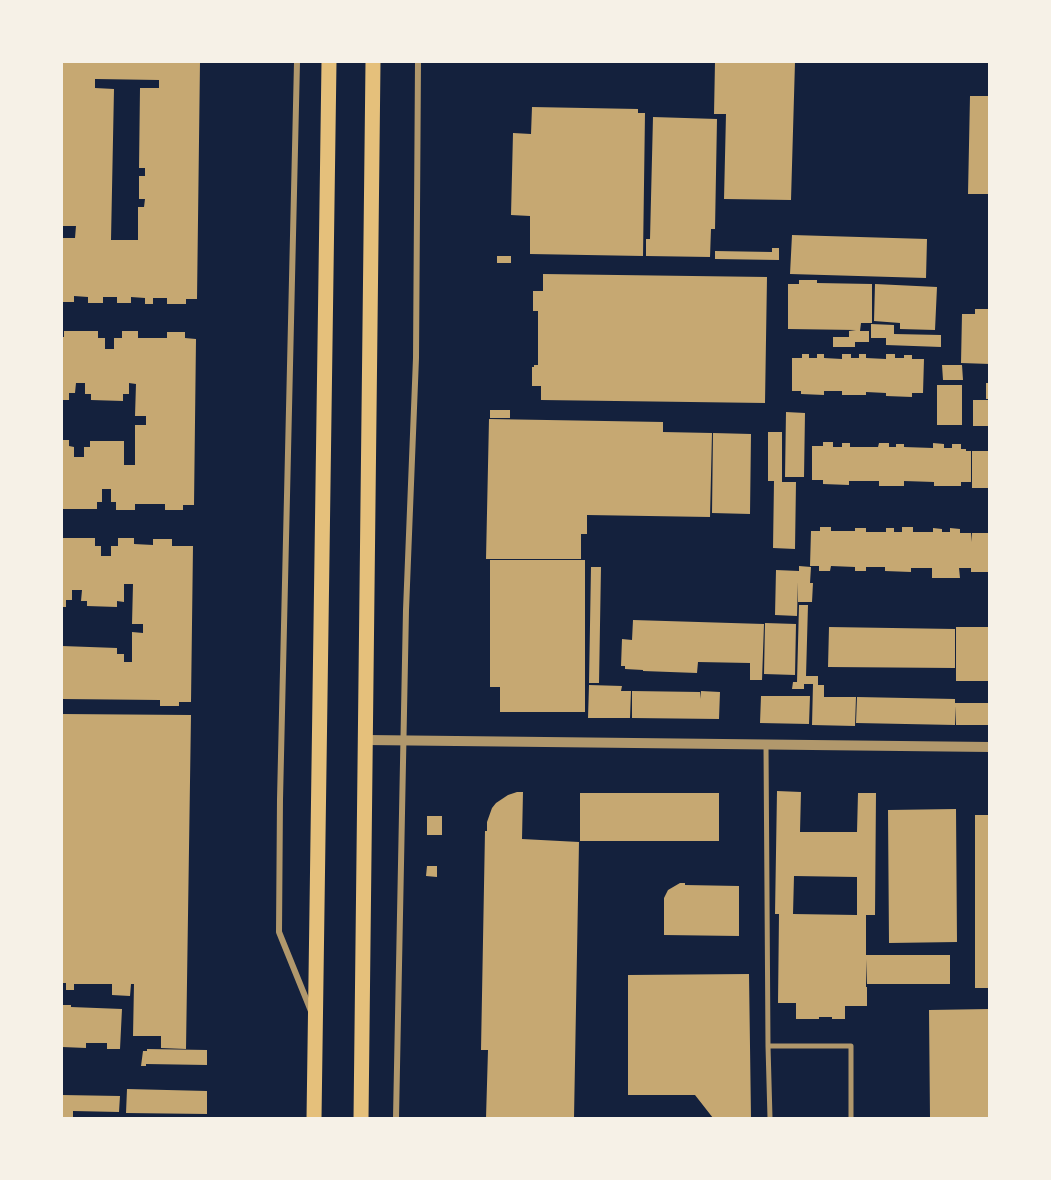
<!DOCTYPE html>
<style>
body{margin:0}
#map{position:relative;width:1051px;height:1180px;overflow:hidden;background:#14213d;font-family:Rubik,sans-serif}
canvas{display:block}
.frame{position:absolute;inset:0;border:63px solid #f6f1e7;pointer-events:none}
</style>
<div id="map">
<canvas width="1051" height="1180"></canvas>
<div class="frame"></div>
</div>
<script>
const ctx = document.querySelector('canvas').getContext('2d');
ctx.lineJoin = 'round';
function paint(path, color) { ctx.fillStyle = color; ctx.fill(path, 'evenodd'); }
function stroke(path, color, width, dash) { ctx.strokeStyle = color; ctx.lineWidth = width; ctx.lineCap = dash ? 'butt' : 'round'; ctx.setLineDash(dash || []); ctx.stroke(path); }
const building = new Path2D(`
 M62,62H200L197,299H186V304H167V298H153V304H145V298L131,297V303H117V297H103V303H88V297L74,296V302H62V238H75L76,226H62ZM95,79L159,80V88H140L139,168H145V176H139V199H145L144,207H138V240H111L114,89L95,88Z
 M715,62H795L791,200L724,199L726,114H714Z
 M970,96H990V194H968Z
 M532,107L638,109V113H645L643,256L530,254V216L511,215L513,133L531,134Z
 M653,117L717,119L715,229H711L710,257L646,256V239H650Z
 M792,235L927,239L926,278L790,274Z
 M772,248H779V260L715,259V251L772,252Z
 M497,256H511V263H497Z
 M543,274L767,277L765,403L541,400V386H532V367H534V365H538V311H533V291H543Z
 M799,280H817V283L872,284V323H861L860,331H869V342H855V347H833V337H849V331L856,330L788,329V284H799Z
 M875,284L937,287L935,330L900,329V323L874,321Z
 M975,309H990V364L961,363L962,314H975Z
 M871,324L894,325V334L941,335V347L886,345V338H871Z
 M64,331H98V338H105V349H114V338H122V331H138V338H167V332H185V338L196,339L194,505H183V510H165V504H135V510H116V502H111V489H102V502H97V509H62V440H69V446L74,447V457H84V447H90V441H124V465H135V425H146V416H135L136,384L129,383V394H123V401L91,400V394H85V383H76L75,393H69V400H62V337H64Z
 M802,354H809V358H817V354H824V358L842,359V354H851V358H859V354H866V358L886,359V354H895V358H904V355H912V359H924L923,393H912V397L886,396V393L866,392V395H842V391H824V395L801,394V391H792V358H802Z
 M942,365H962L963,380H943Z
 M986,383H990V399H986Z
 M937,385H962V425H937Z
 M973,400H990V426H973Z
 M490,410H510V418H490Z
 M786,412L805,413L804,477H785Z
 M489,419L663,422V432L712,433L710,517L587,515V534H581V559H486Z
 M768,432H782V482H796L795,549L773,548L774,481H768Z
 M713,433L751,434L750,514L712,513Z
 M823,442H833V447H842V443H850V447H878L879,443H889V447H896V444H904V447L933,448V443L944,444V448H952V444H961V449H966V451H971V482H961V486H934V482L904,481V486H879V481H849V485L823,484V480H812V446H823Z
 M972,451H990V488H972Z
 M820,527H831V531H855V528H866V532H886V528H894V532H902V527H913V532H933V528L942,529V532H950V528L960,529V533H971V542L972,533H990V572H971V568H959L960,578H932V568H911V572L885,571V567H866V571H855V567L831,566L830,571H819V566H810L811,531H820Z
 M62,538H95V546H101V556H111V546H118V538H134V544L153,545V539H172V546H193L191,702H179V706H160V700L62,699V646L117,648V654H124V662H132V632L143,633V624H132L133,584H124V602L117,601V607L87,606V601H81L82,590H72V600H66V607H62Z
 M490,560H585V712H500V687H490Z
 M799,566L811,567L810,583H813L812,602H798V582L797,616L775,615L776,570L799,571Z
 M591,567H601L599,683H589Z
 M799,605H808L806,676H818V685H824V697H856L855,726L812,725L813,684H804V689H792L793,682H797Z
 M633,620L764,624L762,680H750V663L698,662L697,673L643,671V670L625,669V666H621L622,639L632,640Z
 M765,623L796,624L795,675L764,674Z
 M829,627L955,629V668L828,667Z
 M956,627H990V681H956Z
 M589,685L622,686L621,691H631L630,718H588Z
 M632,691L700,692V699L701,691L720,692L719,719L632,718Z
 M761,696H810L809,724L760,723Z
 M857,697L955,699V703H990V725H956V706L955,725L856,723Z
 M62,714L191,715L186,1049L161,1048V1036H133L134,984H131L130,996L112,995V984H74V990H66V983H62Z
 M777,791L801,792L800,832H857L858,793H876L875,915H866V955H950V984H867L866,959V987H867V1006H845V1019H832V1017H819V1019H796V1003H778L779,914H775ZM794,876L857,877V915L793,914Z
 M517,792H523L522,839L579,842L574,1118H486L488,1050H481L485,831H487V822L492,808L496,803L508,795Z
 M580,793H719V841H580Z
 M956,809L957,942L889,943L888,810Z
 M975,815H990V988H975Z
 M427,816H442V835H427Z
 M427,866H437V877L426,876Z
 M680,883H685V885L739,886V936L664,935V898L668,890Z
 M749,974L751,1118H713L695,1095H628V975Z
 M62,1005H71V1007L122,1009L120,1049H107V1043H86V1048L62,1047Z
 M990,1009V1118H930L929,1010Z
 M147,1049L207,1050V1065L146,1064V1066H141L143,1051H147Z
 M127,1089L207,1091V1114L126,1113Z
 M62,1095L120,1096L119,1112L73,1111V1118H62Z`);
const pedestrian = new Path2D(`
 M766,745L768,1046H851V1118
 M768,1046L770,1118`);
const minor = new Path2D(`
 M297,62L280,799L279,932L311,1011
 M396,1118L406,610L416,358L418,62`);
const tertiary = new Path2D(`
 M367,740L990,747`);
const primary = new Path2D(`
 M314,1118L329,62
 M361,1118L373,62`);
paint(building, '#c6a872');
stroke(pedestrian, '#b1986c', 5);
stroke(minor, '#b1986c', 6);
stroke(tertiary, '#b1986c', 10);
stroke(primary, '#e5c07b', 15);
</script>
